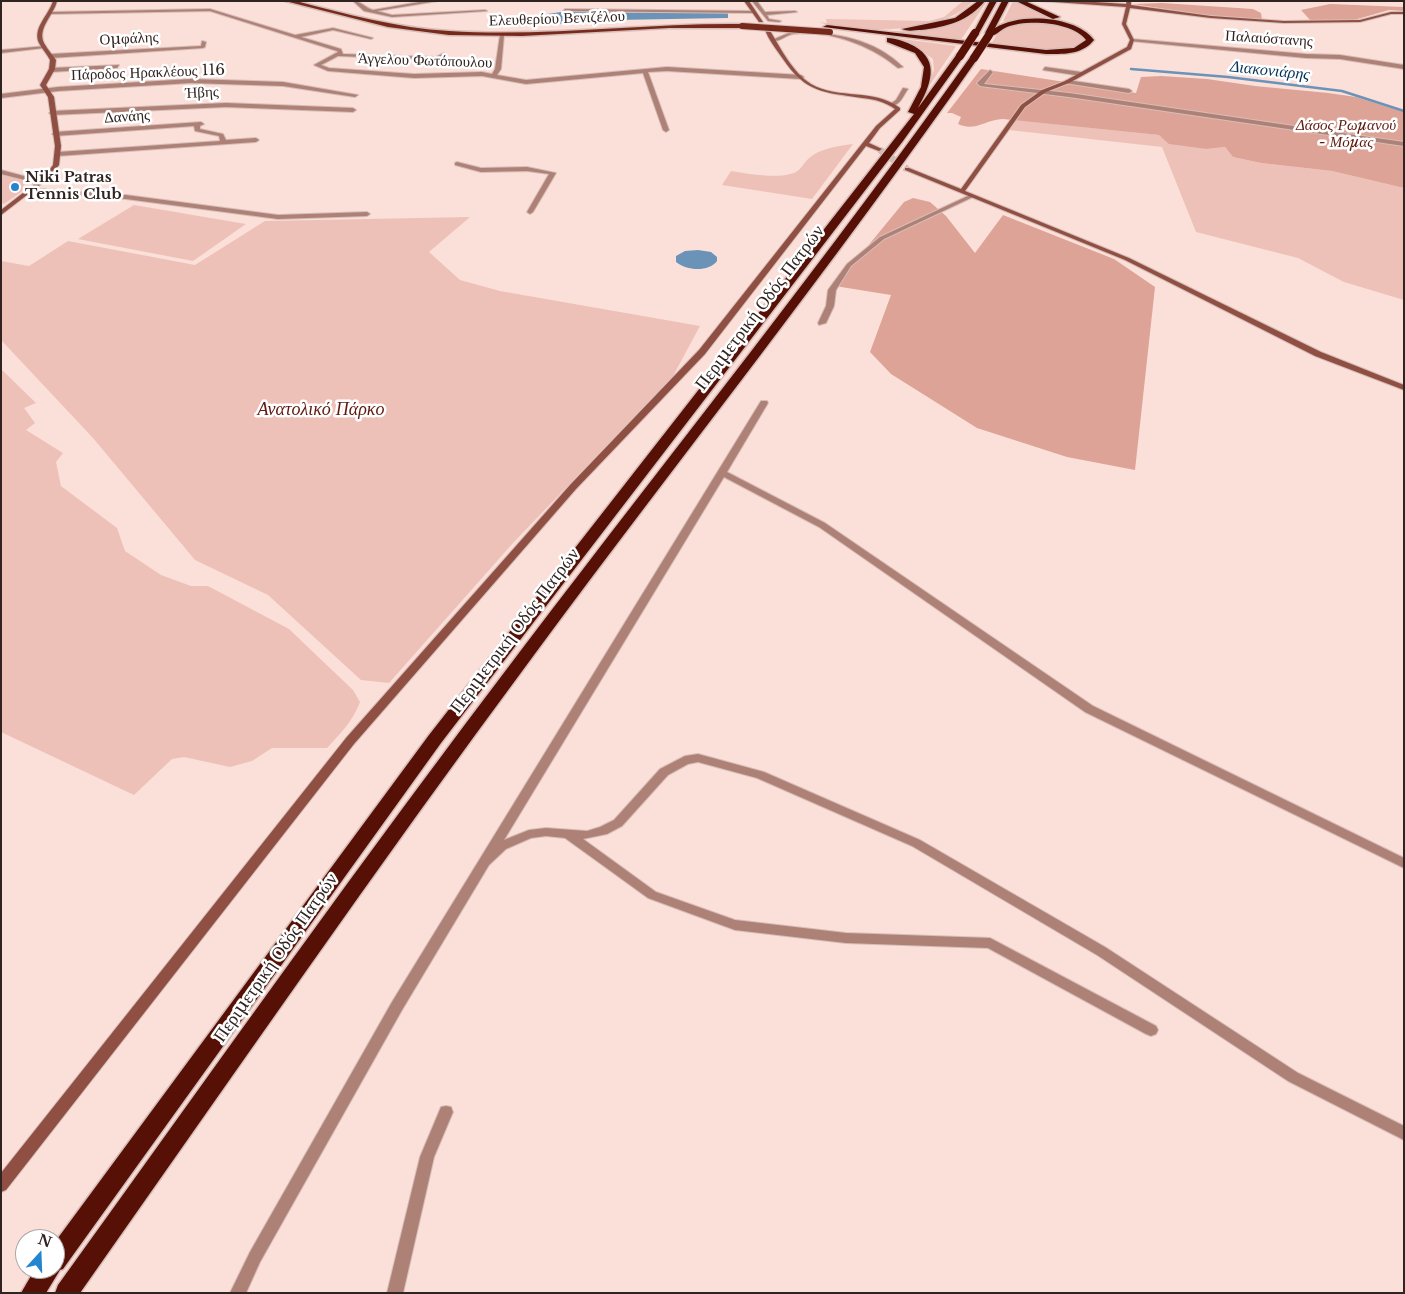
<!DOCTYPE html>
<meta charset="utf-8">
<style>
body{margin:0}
#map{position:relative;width:1405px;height:1294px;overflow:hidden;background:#fbdfd9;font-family:"Libre Baskerville",serif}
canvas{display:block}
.frame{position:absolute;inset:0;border:2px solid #302320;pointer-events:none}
.north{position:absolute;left:15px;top:1229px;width:50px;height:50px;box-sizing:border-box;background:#fff;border:1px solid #aca7a6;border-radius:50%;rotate:20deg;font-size:14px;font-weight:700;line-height:20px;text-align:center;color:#302320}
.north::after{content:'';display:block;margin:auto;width:18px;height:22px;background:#2384d0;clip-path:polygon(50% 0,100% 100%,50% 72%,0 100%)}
</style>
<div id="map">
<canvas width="1405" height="1294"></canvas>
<div class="frame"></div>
<div class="north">N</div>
</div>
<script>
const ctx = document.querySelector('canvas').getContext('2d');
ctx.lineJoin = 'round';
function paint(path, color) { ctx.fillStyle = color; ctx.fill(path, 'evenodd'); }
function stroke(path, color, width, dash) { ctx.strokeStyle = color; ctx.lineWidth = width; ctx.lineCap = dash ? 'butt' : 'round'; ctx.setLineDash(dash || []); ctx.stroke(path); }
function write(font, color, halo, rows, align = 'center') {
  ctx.font = font + ' "Libre Baskerville",serif'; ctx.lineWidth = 5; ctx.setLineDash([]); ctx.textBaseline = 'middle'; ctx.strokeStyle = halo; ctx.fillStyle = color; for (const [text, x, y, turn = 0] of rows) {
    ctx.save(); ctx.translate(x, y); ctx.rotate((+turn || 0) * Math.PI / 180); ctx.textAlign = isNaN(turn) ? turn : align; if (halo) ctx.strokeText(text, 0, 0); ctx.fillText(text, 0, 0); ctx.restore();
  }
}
const green = new Path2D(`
 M963,1H973C947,32 855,36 819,22L827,23L826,19L929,21L944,17Z
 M985,1H987L960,41L882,31C916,31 964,33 985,1Z
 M1013,1L1071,24L1003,21Z
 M1029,23C1046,23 1076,23 1085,40C1071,59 1013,47 991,45C1001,25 1008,25 1029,23Z
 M886,37H887L956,46L927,89L934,70L933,59L915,46Z
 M1016,120L1159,135L1207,149L1225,147L1233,157L1261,163L1332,171L1404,188V300L1344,282L1298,258L1196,232L1162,147L1009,130Z
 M853,144L812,199L722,185L731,171C749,174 777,179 794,173C801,170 803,164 808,159C820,148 838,146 853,144Z
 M1,174L34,183L4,204L1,203Z
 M134,205L246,224L193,261L78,239Z
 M470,217L429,252L460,280L500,291L700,326L673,376L513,543L389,683L361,680L268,595L195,560L93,438L1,340V261L29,266L68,241L195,265L265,221Z
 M1,369L36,403L24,408L35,423L26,430L63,453L56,462L61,486L117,528L125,551L161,575L191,586H208L289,629L353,690L360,702C353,721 340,734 327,748H272L252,761L230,767L184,757L172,759L134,795L1,732Z`);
const forest = new Path2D(`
 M1162,3L1253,9L1261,13L1262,20L1204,15L1133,4Z
 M1330,4L1404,7V11L1389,10L1354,20L1311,21L1301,10Z
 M981,69L1136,93L1141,77L1161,76L1207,79L1255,86L1328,93L1356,97L1404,112V188L1332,171L1261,163L1233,157L1225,147L1207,149L1169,144L1159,135L1003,119C984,120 975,132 958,124L961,117L952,113H947Z
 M913,198L930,202L946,216L975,253L1003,215L1114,259L1155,287L1135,470L1067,457L977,428L891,374L870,352L891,295L835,286L904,202Z`);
const water = new Path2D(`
 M561,12L728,13V18L616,20L522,26H488L514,19Z
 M698,250L711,252L717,257V261C709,272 687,271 676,262V256L685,251Z`);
const stream = new Path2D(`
 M1131,69L1228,77L1342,91L1404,111`);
const secondaryTunnelFar1 = new Path2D(`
 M879,149L882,151`);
const secondaryTunnel = new Path2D(`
 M880,150L907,169`);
const street = new Path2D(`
 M353,1C361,1 365,8 373,10L425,1H438L377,11L392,15L485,10L487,11L392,17L364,11Z
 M752,1H757L765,12L795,11L797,12L767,15L769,19L781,21L779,22L768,21Z
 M210,9L295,35L333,28L373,38L371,39L333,30L301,37L341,49L343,54L436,57L444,53L447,55L441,59L451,64L448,66L436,60L338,56L321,65L329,68L414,74L482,72L492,74L495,69L500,35L502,34L504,35L501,69L497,75L526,80L667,67L801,75L804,77L801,79L667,71L648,72L669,130L666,132L663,130L643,73L526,84L482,76L414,78L328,71L314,65L338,52L337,51L210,11L50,14L48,13L50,12Z
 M565,9L754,11L756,12L754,13L563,11Z
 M791,32C830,31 874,38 903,67L898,68C870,45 830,30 793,34C785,35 780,43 772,40Z
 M1132,39L1306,54L1340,55L1404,65V69L1340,59L1306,58L1130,41Z
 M202,41L206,42L205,47L203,48L51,58L48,56L51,54L201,46Z
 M46,46L44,48L1,53V50Z
 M119,65L117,68L51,72L48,70L51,68Z
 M1045,67L1081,72L1084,74L1081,76L1043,70Z
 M990,70L993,72L984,84L1069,93L1362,136L1404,142V146L1069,97L980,86L977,83Z
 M191,79L283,82L358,95L355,97L283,86L191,83L58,91L1,98V94L58,87Z
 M1067,80L1129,89L1132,91L1129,93L1065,83V81Z
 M903,88L908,89C903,96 900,106 890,106V104L896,100Z
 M226,103L353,108L356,110L353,112L226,107L52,115L49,113L52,111Z
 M201,122L204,124L200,126V129L223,134L226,140L256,138L259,140L256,142L58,156L55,154L58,152L220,141L219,136L195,131L194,126L55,136L52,134L55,132Z
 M457,162L481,168L527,167L556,173L533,212L530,214L527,212L549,174L527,171L481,172L455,165V163Z
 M1,170L43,181L44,182L41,184L1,174Z
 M30,188L126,195L278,215L367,212L370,214L367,216L278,219L126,199L28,191V189Z
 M970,195L975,196L884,239L851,266L836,290L834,306L826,323L819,325L818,323L826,306L828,290L847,264L880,237Z
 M761,401H767L768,403L727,472L825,523L1093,706L1404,858V868L1085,712L819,527L724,477L504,840L529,830L546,828L587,831L600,827L614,820L660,769L685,756L698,754L764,772L920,840L1105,947L1298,1073L1404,1126V1140L1288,1081L1097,955L912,846L757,778L698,762L688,764L668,775L622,826L607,834L583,839L656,892L735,920L846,933L990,938L1156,1026L1158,1030L1156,1034L1151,1036L1146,1034L988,948L846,943L735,930L648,898L565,838L546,836L531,838L506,849L489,865L402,1010L260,1262L246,1293H230L250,1252L392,1002Z
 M446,1106L451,1107L453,1112L434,1157L403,1293H387L420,1157L441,1107Z`);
const secondary = new Path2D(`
 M53,1H57C54,15 37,28 44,43C47,49 52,54 56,60L55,69L46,85L54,97L61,146L59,165L49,178L1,215V210L45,176L53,165L55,146L48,97L40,85L49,69L50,60C47,54 42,49 39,43C32,28 49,15 53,1Z
 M744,1H749L763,22H759Z
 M1039,1H1080L1126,4L1127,1H1131V5L1211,16L1284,21L1360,20L1391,12H1404V14H1391L1360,22L1284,23L1211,18L1130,8L1126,24L1134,40L1131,49L1069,83L1046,92L1025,107L965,191L1129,258L1321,352L1404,385V390L1315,356L1125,260L905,170V168H909L961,189L1021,105L1042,90L1065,81L1127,47L1130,40L1122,24L1126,7Z
 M765,29H769C780,47 792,72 811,84C839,100 874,88 900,108V110L880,128L869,143L882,149L879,151L866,146L705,354L576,489L354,744L6,1190L1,1192V1173L346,738L570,485L699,350L876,126L895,109C885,102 874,99 862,98C823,92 806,93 783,59C777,50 767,38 765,29Z`);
const primary = new Path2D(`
 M285,1H296C346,14 397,28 449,31C547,37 644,23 742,24L745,26L742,28H669L522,36L449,35L388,27Z`);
const highway = new Path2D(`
 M978,1H985C969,21 946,27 921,30C915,30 908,32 902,29L955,18Z
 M990,1H997L978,35H972Z
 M1002,1H1009L995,28C1020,12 1077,16 1094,40C1082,55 1064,54 1046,54L823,27L827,25L1046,50L1074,48L1086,40C1073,22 1027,19 1007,27C1000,30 995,37 986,37L985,33Z
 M1016,1H1025L1060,17L1053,19Z
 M887,38C896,38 906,42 914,46C941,61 930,86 918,108L957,54L964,56L903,141L441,743L63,1269L60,1270L46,1293H21L35,1269H55V1242L429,735L914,114L908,112L921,87L924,67L915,53L887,42Z
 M971,56L978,58C836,262 681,456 534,655C378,865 230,1080 80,1293H55L58,1285C212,1071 365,855 525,645C674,449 828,257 971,56Z`);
const primaryBridge = new Path2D(`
 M742,26L830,32`);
const highwayBridge = new Path2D(`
 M960,56L975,33
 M974,58L989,35`);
const markers = [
 [15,187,5,"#2384d0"]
];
const farStreetnames = [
 ["Ελευθερίου Βενιζέλου",557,19,-2],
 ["Ομφάλης",129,39,-3],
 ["Παλαιόστανης",1269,39,4],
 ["Άγγελου Φωτόπουλου",425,61,2],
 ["Πάροδος Ηρακλέους 116",148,73,-2],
 ["Ήβης",202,93,-3],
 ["Δανάης",127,117,-4]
];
const farParknames = [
 ["Δάσος Ρωμανού",1346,126],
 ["- Μόμας",1346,143]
];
const farPoinames = [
 ["Niki Patras",25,178],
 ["Tennis Club",25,195]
];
const farWaternames = [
 ["Διακονιάρης",1270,71,6]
];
const streetNames = [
 ["Περιμετρική Οδός Πατρών",760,308,-53],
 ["Περιμετρική Οδός Πατρών",515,631,-53],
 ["Περιμετρική Οδός Πατρών",276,958,-55]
];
const parkNames = [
 ["Ανατολικό Πάρκο",321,410]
];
paint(green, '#eec1b8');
paint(forest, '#dda397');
paint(water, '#6b93b8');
stroke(stream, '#6b93b8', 2.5);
stroke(secondaryTunnelFar1, '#d2b9b4', 5, [5, 2.5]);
stroke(secondaryTunnel, '#d2b9b4', 7, [7, 3]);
stroke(street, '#d6bdb8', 2);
stroke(secondary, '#d6bdb8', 2);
stroke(primary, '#d6bdb8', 3);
stroke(highway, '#d6bdb8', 3);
paint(street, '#ae8177');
paint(secondary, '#8f4f42');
paint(primary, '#77291c');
paint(highway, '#571005');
stroke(primaryBridge, '#d6bdb8', 8, []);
stroke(highwayBridge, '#d6bdb8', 9, []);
stroke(primaryBridge, '#77291c', 6);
stroke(highwayBridge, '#571005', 8);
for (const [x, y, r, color] of markers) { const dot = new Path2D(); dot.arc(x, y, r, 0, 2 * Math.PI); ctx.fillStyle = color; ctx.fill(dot); stroke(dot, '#fff', 2); }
write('15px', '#302320', '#fff', farStreetnames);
write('italic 15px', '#5e1a0e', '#fff', farParknames);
write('bold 15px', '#302320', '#fff', farPoinames, 'left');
write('italic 16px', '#023357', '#fff', farWaternames);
write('18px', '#302320', '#fff', streetNames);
write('italic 18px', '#5e1a0e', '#fff', parkNames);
</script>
